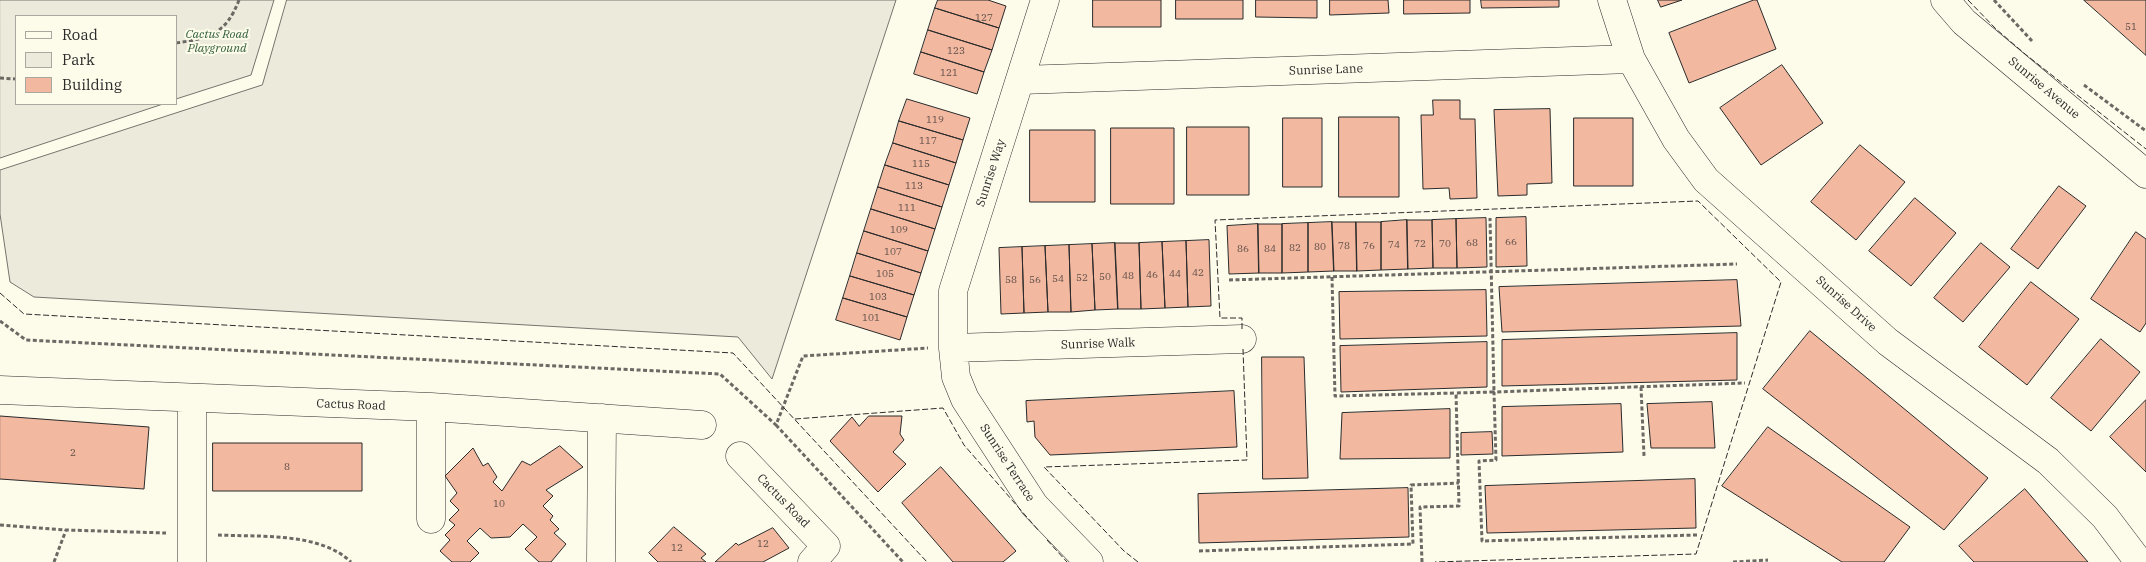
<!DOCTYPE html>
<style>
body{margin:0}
#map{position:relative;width:2146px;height:562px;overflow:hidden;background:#fdfbea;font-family:"IBM Plex Serif",serif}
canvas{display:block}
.legend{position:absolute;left:15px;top:15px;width:162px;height:90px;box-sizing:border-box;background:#fdfbea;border:1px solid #a9a89e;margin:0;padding:6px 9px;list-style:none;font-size:15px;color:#2b2b2b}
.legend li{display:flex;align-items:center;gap:10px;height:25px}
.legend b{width:25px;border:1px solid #a9a89e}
</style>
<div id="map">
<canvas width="2146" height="562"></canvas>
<ul class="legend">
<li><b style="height:6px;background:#fdfbea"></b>Road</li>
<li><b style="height:14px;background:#ecebdb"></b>Park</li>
<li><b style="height:14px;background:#f2b8a0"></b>Building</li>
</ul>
</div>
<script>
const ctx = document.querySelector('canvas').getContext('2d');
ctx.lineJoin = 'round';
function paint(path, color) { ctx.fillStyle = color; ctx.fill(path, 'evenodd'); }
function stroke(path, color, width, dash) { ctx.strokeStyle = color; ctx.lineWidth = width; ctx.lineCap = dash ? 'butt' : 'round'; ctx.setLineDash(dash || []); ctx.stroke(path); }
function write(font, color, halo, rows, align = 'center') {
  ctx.font = font + ' "IBM Plex Serif",serif'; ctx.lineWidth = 4; ctx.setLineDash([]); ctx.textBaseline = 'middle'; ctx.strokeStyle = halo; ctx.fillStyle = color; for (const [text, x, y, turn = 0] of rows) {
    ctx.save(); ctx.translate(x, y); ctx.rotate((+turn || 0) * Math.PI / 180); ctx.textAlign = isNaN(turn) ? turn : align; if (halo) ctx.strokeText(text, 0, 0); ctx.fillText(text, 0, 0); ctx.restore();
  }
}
const green = new Path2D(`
 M0,0H274L251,75L176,99V16H16V104H163L0,158Z
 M287,0H896L772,379L738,337L34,297L10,282L0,214V170L262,85Z`);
const building = new Path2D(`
 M938,0H988L1006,6L999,28L935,8Z
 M1093,0H1161V27H1093Z
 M1176,0H1243V19H1176Z
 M1256,0H1317V18L1256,17Z
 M1330,0H1388L1389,13L1330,15Z
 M1404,0H1470V13L1404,14Z
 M1481,0H1559V7L1482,8Z
 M1658,0H1682L1661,7Z
 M1754,0H1757L1776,49L1689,83L1669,33Z
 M2084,0H2146V55Z
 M935,8L999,28L992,50L928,30Z
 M928,30L992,50L984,72L921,52Z
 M921,52L984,72L977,94L914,74Z
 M1782,65L1823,123L1761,165L1720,108Z
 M907,99L970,118L963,140L899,121Z
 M1433,100H1460V119H1475L1477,198L1450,199L1449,188L1423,189L1421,115H1433Z
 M1550,109L1552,183L1527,184V195L1498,196L1494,110Z
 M1339,117H1399V197H1339Z
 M1283,118H1322V187H1283Z
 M1574,118H1633V186H1574Z
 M899,121L963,140L956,163L893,143Z
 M1187,127H1249V195H1187Z
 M1111,128H1174V204H1111Z
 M1030,130H1095V202H1030Z
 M893,143L956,163L949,185L885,165Z
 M1860,145L1905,182L1856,240L1811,202Z
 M885,165L949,185L942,207L878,187Z
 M2059,186L2086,206L2038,269L2011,249Z
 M878,187L942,207L935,229L871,209Z
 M1915,198L1956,233L1911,286L1869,251Z
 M871,209L935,229L928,251L864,231Z
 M1526,217L1527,266L1496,267V218Z
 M1486,218L1487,267L1457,268L1456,219Z
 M1456,219L1457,268H1433L1432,220Z
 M1407,220H1432L1433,268L1408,269Z
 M1407,220L1408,269L1381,270V222Z
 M1332,222H1356L1357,271H1334Z
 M1332,222L1334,271L1308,272V223Z
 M1356,222H1381V270L1357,271Z
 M1308,223V272L1282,273V224Z
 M1258,224H1282V273H1259Z
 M1258,224L1259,273L1229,274L1227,226Z
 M864,231L928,251L921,273L857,253Z
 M2136,232L2146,239V323L2140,332L2091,299Z
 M1209,240L1211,306L1188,307L1186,241Z
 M1186,241L1188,307L1165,308L1162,242Z
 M1162,242L1165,308L1141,309L1139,243Z
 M1115,243L1118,309L1095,310L1092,244Z
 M1115,243H1139L1141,309H1118Z
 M1981,243L2010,267L1963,322L1934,298Z
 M1092,244L1095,310L1071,312L1069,245Z
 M1069,245L1071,312H1048L1045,246Z
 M1045,246L1048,312L1024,313L1022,247Z
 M1022,247L1024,313L1001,314L999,248Z
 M857,253L921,273L914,295L850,276Z
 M850,276L914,295L907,317L843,298Z
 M1737,280L1741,326L1502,332L1499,287Z
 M2031,282L2079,319L2027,385L1979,347Z
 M1486,290L1487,336L1340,339L1339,292Z
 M843,298L907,317L900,340L836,320Z
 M1810,331L1988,478L1944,530L1763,389Z
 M1737,333V380L1502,386V340Z
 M2101,339L2140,372L2091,431L2051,398Z
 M1487,342V387L1341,392L1340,346Z
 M1262,357H1304L1308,478L1263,479Z
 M1234,391L1237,447L1050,455L1035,437L1034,421L1027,422L1026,401Z
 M2146,400V472L2110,437Z
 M1712,402L1715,448H1651L1647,404Z
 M1621,404L1623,452L1502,456V407Z
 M1450,409V458L1340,459L1342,413Z
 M0,416L149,427L144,489L0,479Z
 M869,416H902L900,434L904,440L893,452L906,464L878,492L830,441L852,417L859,426Z
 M1768,427L1910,527L1884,562H1842L1722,486Z
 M1492,432L1493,454L1461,455V433Z
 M213,443H362V491H213Z
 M560,446L583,467L546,490L553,496L543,506L553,516L550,520L559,529L554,533L566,544L551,562H539L525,549L537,537L523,524L510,537L491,538L480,528L467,541L479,553L470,562H452L440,551L450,540L445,535L455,525L449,520L459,510L450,501L457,493L445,476L473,448L483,466L488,463L497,477L493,482L502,491L522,461L530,465Z
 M941,467L1016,551L1003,562H953L902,503Z
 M1695,479L1696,528L1487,533L1485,486Z
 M1408,488L1409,537L1199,543L1198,494Z
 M2025,489L2088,562H1974L1959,546Z
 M674,527L706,554L701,558L706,562H658L649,553Z
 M773,528L789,548L763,562H715L736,543L738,545Z`);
const path = new Path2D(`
 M1994,0L2032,41
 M176,43C210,38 226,34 239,0
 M0,78L16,79
 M2084,85L2146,131
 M1332,277L1335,396L1456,393
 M1229,280L1737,264
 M0,321L26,340L720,374L776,425L803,356L928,348
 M1641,387L1644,456
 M776,425L903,562
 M0,525L66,530L166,533
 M218,535C259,537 320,532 351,562
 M1697,535L1482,541L1479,461L1496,460L1494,392L1745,383
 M1199,551L1413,544L1411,485L1459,483
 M54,562L66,530
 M1422,562L1420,507L1459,506L1456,393L1494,392L1490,218
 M1733,562L1768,560`);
const minor = new Path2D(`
 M1045,0L953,291V348L956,377L965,399L1034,505L1089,562
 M1612,0L1631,59L1676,139L1706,180L1888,342L2048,461L2105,517L2139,562
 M1945,0L1964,22L2146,174
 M1021,80L1631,59
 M953,348L1242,339
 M0,390L431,407L702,425
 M431,407V519
 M740,456L826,546L812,562
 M192,562V399
 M601,562L602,418`);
const fence = new Path2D(`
 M1968,0L1996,29L2025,54L2146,149
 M0,293L24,314L733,353L927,562
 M1242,329V318H1220L1215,220L1698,201L1781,282L1696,554L1435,562
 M795,419L943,408L964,445L1039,531
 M1047,540L1067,562
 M1138,562L1124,551L1044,467L1247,460L1243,349`);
const numberNames = [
 ["127",984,18],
 ["51",2131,27],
 ["123",956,51],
 ["121",949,73],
 ["119",935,120],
 ["117",928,141],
 ["115",921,164],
 ["113",914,186],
 ["111",907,208],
 ["109",899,230],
 ["66",1511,242],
 ["68",1472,243],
 ["72",1420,244],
 ["70",1445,244],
 ["74",1394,245],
 ["78",1344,246],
 ["76",1369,246],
 ["80",1320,247],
 ["82",1295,248],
 ["86",1243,249],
 ["84",1270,249],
 ["107",893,252],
 ["42",1198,273],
 ["105",885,274],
 ["44",1175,274],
 ["46",1152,275],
 ["48",1128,276],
 ["50",1105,277],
 ["52",1082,278],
 ["54",1058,279],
 ["58",1011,280],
 ["56",1035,280],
 ["103",878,297],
 ["101",871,318],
 ["2",73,453],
 ["8",287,467],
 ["10",499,504],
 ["12",763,544],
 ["12",677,548]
];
const parkNames = [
 ["Cactus Road",217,35],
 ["Playground",217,49]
];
const streetNames = [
 ["Sunrise Lane",1326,70,-2],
 ["Sunrise Avenue",2044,88,40],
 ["Sunrise Way",991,173,-72],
 ["Sunrise Drive",1846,304,42],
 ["Sunrise Walk",1098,344,-2],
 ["Cactus Road",351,405,2],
 ["Sunrise Terrace",1007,463,57],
 ["Cactus Road",783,501,46]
];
paint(green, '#ecebdb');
stroke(green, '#74746e', 1);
paint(building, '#f2b8a0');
stroke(building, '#2b2b2b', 1);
stroke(minor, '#2b2b2b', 29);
stroke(path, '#6a6964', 3, [4, 2.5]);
stroke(minor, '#fdfbea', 28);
stroke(fence, '#2b2b2b', 1, [6, 2.5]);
write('10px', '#5d4e48', null, numberNames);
write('italic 12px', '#34623c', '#fdfbea', parkNames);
write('12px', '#2b2b2b', '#fdfbea', streetNames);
</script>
